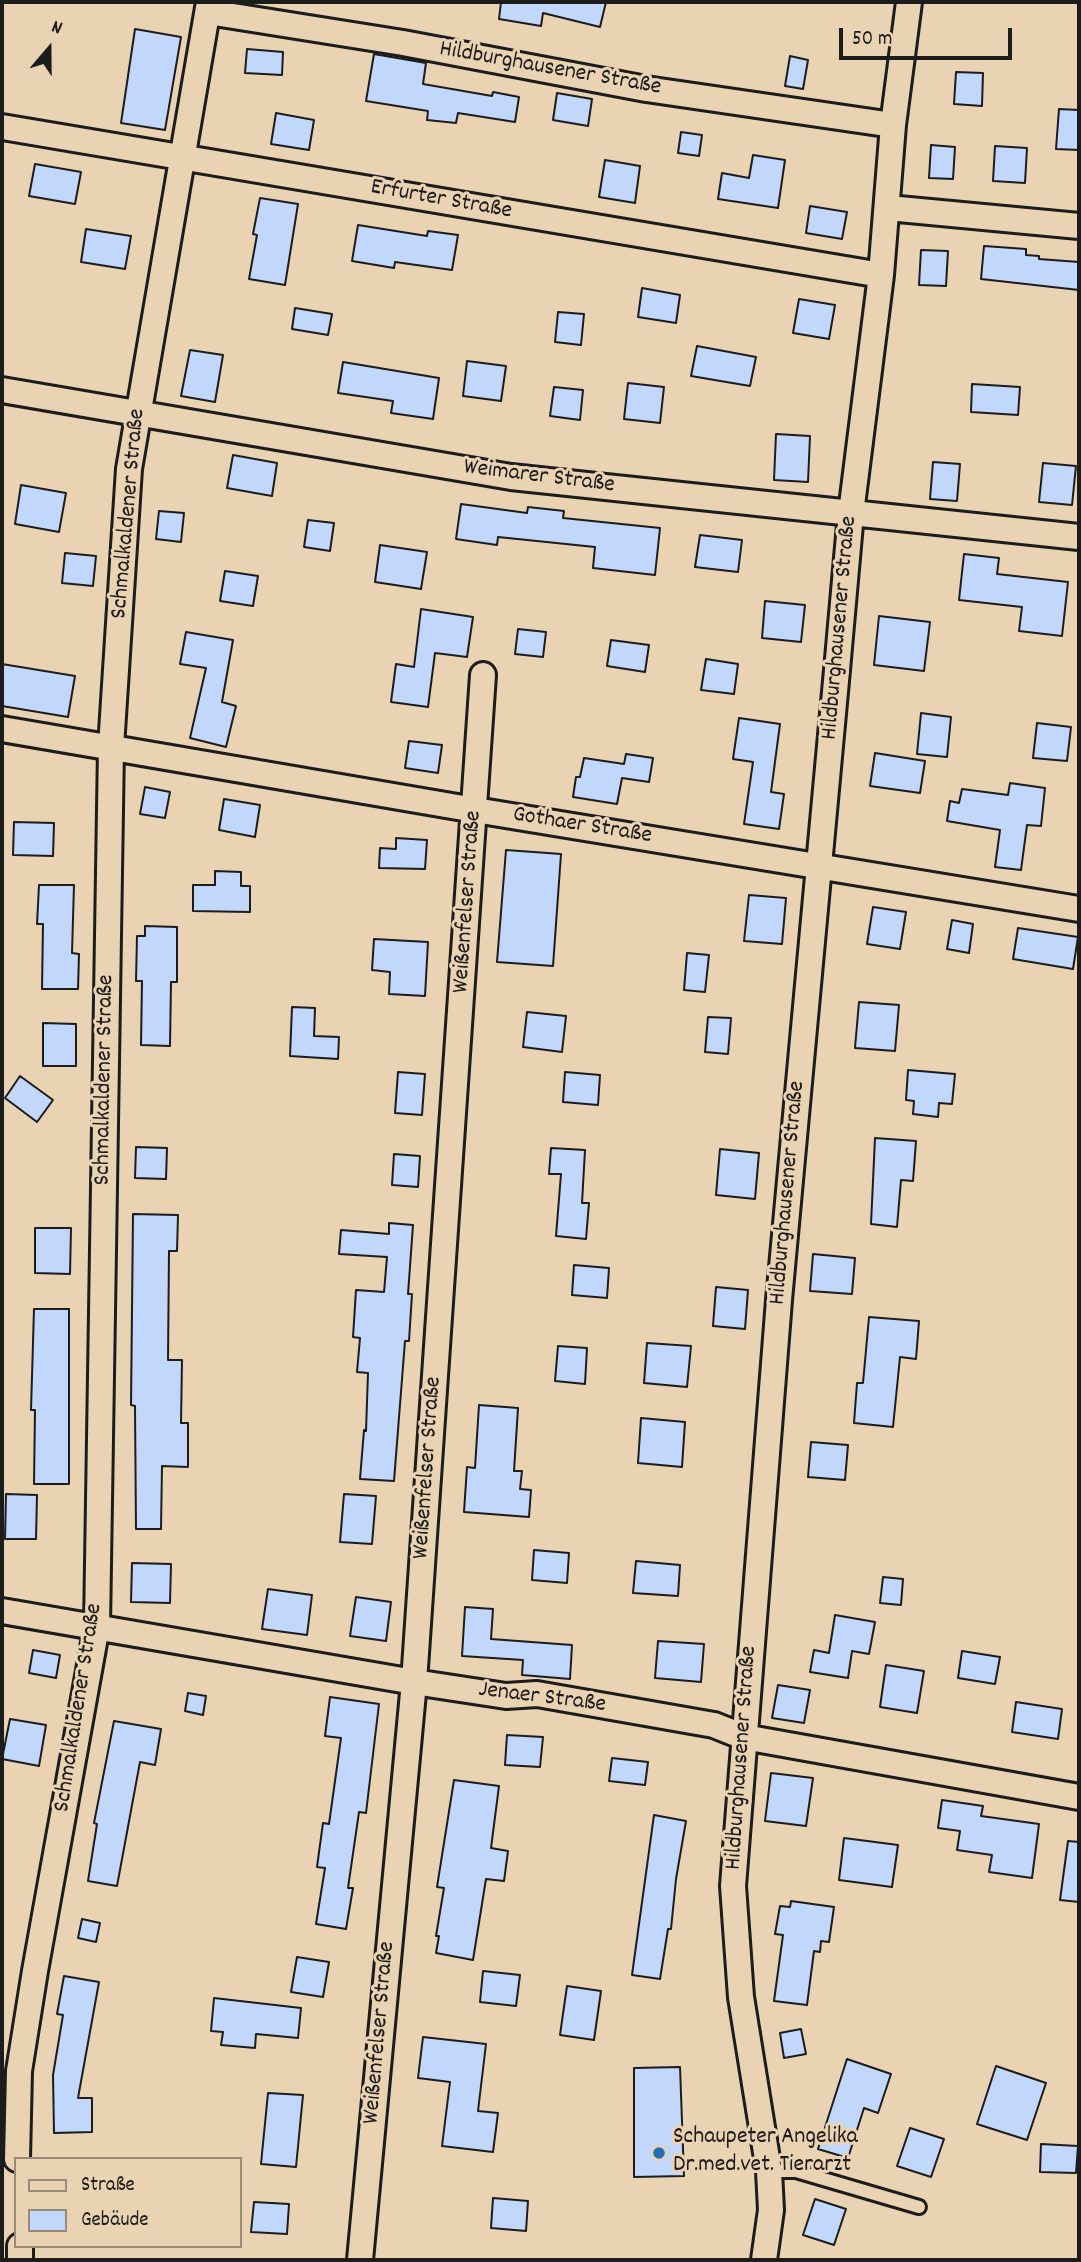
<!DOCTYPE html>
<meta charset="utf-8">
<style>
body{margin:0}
#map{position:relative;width:1081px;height:2262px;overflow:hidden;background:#ead3b2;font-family:Dekko,sans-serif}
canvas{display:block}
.frame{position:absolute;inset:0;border:4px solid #1c1c1c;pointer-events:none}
.legend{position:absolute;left:14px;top:2157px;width:228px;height:91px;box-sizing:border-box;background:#ead3b2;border:2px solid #988a76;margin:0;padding:9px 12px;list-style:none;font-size:21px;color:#1c1c1c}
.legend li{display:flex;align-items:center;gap:14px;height:35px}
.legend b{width:35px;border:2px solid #988a76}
.north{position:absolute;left:14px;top:14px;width:70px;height:70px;-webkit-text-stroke:5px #ead3b2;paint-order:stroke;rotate:20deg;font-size:19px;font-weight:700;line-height:28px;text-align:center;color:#1c1c1c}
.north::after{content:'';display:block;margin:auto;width:24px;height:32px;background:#1c1c1c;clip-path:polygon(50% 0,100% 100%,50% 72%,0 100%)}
.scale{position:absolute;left:839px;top:28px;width:173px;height:32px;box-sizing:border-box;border:4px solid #1c1c1c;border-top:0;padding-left:9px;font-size:21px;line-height:24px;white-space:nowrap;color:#1c1c1c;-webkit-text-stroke:5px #ead3b2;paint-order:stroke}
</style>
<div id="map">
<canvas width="1081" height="2262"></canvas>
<div class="frame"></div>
<ul class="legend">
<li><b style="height:9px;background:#ead3b2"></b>Straße</li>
<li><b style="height:19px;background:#c1d8fc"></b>Gebäude</li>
</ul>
<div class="north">N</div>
<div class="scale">50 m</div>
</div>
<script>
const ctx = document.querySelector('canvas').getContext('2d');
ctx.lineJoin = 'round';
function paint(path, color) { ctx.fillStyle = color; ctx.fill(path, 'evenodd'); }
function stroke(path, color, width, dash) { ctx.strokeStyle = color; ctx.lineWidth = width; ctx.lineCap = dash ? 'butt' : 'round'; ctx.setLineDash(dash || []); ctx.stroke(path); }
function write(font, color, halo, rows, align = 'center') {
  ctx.font = font + ' Dekko,sans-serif'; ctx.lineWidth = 6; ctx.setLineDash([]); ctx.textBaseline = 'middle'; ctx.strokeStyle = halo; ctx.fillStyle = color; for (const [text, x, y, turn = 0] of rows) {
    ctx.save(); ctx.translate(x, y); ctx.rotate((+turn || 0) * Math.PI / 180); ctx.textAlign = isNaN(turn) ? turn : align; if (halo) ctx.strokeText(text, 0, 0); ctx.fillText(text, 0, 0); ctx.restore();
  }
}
const building = new Path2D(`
 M501,2H606L600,27L543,13L541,26L499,19Z
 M135,29L181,37L165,130L121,123Z
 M247,49L283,52L282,75L245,73Z
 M374,54L426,63L423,84L492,96L493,92L519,97L515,122L458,113L456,123L427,120L428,111L366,101Z
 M790,56L808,60L803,89L785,86Z
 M956,72L983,73L982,106L954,104Z
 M557,93L592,99L588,126L553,120Z
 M1059,109L1079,110V150L1056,149Z
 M276,113L314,120L309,150L271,144Z
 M681,132L702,135L699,156L678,153Z
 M931,145L955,147L953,179L929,178Z
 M995,146L1027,148L1025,183L993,181Z
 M753,155L785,160L778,208L718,199L722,173L749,178Z
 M605,160L640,166L635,203L599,197Z
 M35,164L81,172L75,204L29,196Z
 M260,198L298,204L285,285L249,279L257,235L253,234Z
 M810,206L847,212L842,239L806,233Z
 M358,225L427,236L428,231L458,235L452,270L395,262L394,268L352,261Z
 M86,229L131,236L125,269L81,262Z
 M984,246L1026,249V255L1039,256V259L1079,262V290L981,279Z
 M921,250L948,251L946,286L919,285Z
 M642,288L680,295L676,323L638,317Z
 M799,299L835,305L829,339L793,333Z
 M295,308L332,314L328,335L292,329Z
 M558,312L584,314L581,345L555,342Z
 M697,346L756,357L750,386L691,376Z
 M190,350L223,355L215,402L181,396Z
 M467,361L506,366L501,401L463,396Z
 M343,362L439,378L433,419L391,413L393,401L338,393Z
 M628,383L664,387L660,423L624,419Z
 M972,384L1020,387L1018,415L971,412Z
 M554,387L583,390L580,420L550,416Z
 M776,434L810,436L808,482L774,480Z
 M233,455L277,463L272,496L227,488Z
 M933,462L960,464L957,501L930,499Z
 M1043,463L1076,466L1072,505L1039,502Z
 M21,485L66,493L59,532L15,524Z
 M461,504L527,513L528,507L564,511L563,518L660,528L655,575L593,568L595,547L498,537L497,545L456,539Z
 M159,511L184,513L181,542L156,539Z
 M308,520L334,523L330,551L304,547Z
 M700,535L742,540L738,572L695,567Z
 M380,545L427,552L421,589L375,582Z
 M65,553L96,556L93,586L62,583Z
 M964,554L999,558L997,574L1068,582L1062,636L1019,631L1022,607L959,600Z
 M225,571L258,576L253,606L220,601Z
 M765,601L805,605L801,642L762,638Z
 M421,609L473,617L467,657L435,653L428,707L391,702L396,664L414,667Z
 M879,616L930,622L924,671L874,665Z
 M518,629L546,632L543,657L515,654Z
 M186,632L233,640L222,702L236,706L226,747L190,738L206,668L180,664Z
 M611,640L649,645L645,672L607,666Z
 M706,659L738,664L734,694L701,690Z
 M2,664L75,676L68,717L2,706Z
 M921,713L951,717L947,757L917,754Z
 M739,718L780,724L771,792L784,794L779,829L744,824L753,762L733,759Z
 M1037,723L1071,727L1067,761L1033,758Z
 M409,741L442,745L438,773L405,768Z
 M875,753L925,761L920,793L870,786Z
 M626,754L653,758L649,782L622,778L617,804L573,797L576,777H580L584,758L624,764Z
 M1010,783L1045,788L1041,826L1027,825L1021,870L995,867L1000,830L947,821L950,801L959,803L962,789L1008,795Z
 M145,787L170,792L165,818L140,814Z
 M224,799L260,805L255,837L219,830Z
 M14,822L54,823L53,856L13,855Z
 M396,838L427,840L425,869L379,868L380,848L396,849Z
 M506,850L561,854L553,966L497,962Z
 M215,871L241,872V886H250V912L193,911V885H215Z
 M39,885H74L72,953L79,954L78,989H42L43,924H37Z
 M749,895L786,898L782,944L744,941Z
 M873,907L906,912L900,949L867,944Z
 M952,920L973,924L969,953L947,949Z
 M145,926L177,927V982H171L170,1046L141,1045L142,981H136L137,936H145Z
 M1018,928L1078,937L1073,969L1013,959Z
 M374,939L428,942L425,996L389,994L390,972L372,970Z
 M687,953L709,955L705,992L684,990Z
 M859,1002L899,1005L895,1051L855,1048Z
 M292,1007L315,1008L314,1036L339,1037L338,1059L290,1056Z
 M527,1012L566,1016L562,1052L523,1047Z
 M708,1017L731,1018L728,1054L705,1052Z
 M43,1023L76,1024V1066H43Z
 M908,1070L955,1074L952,1104L939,1103L938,1117L913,1114L914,1101L906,1100Z
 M398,1072L425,1074L422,1115L395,1113Z
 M565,1072L600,1075L598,1105L563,1102Z
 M20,1076L53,1100L37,1122L5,1098Z
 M875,1138L916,1141L913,1181L901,1180L897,1227L871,1224Z
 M136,1147L167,1148L166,1179L135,1178Z
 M551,1148L585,1150L582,1203H589L586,1239L556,1236L561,1174H549Z
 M720,1149L759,1153L755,1199L716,1195Z
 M394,1154L420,1156L418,1187L392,1185Z
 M133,1214L178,1215L177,1251H169L168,1360H182L181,1423H188V1467L162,1466L161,1529H136L135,1406L131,1405Z
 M389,1223L413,1225L408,1294H412L409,1341H405L394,1481L360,1479L364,1430L366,1431L368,1373L357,1372L360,1338L353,1337L356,1290L384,1292L387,1257L339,1254L341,1230L389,1234Z
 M35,1228H71L70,1274L35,1273Z
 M813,1254L855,1258L852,1294L810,1291Z
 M574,1265L609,1268L607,1298L572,1295Z
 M716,1287L748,1290L745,1329L713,1326Z
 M34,1309H69V1484H34L35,1410H31Z
 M869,1317L919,1321L916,1359L900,1357L893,1427L854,1423L857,1383H863Z
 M647,1343L691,1346L687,1387L644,1383Z
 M558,1346L587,1348L585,1384L555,1381Z
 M479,1405L518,1408L514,1471H522L520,1489L531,1490L529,1517L464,1512L467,1467L475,1468Z
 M641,1418L685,1422L682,1467L638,1463Z
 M811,1442L848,1445L845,1480L808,1477Z
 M6,1494L37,1495L36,1539H5Z
 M344,1494L376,1496L372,1544L340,1542Z
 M534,1550L569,1553L567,1583L532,1580Z
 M636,1561L680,1565L678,1596L633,1593Z
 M132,1563L171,1564L170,1603L131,1602Z
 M883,1577L903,1579L901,1605L880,1603Z
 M268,1589L312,1595L307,1635L262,1629Z
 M356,1597L391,1602L386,1641L350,1636Z
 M465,1607L493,1609L491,1639L572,1645L570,1679L522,1675L523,1660L462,1656Z
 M835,1615L875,1622L869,1654L852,1651L848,1678L810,1672L814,1650L829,1653Z
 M658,1641L704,1644L701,1682L655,1678Z
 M33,1650L60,1655L56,1678L29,1673Z
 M962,1651L1000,1657L995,1684L958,1678Z
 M886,1665L924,1671L917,1713L880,1707Z
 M778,1685L810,1690L804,1723L772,1718Z
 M188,1693L206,1696L203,1715L185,1711Z
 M330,1697L379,1704L366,1813L359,1812L348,1888H353L346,1929L316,1924L325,1868L317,1867L323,1823L329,1824L341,1738L325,1736Z
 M1016,1702L1062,1709L1058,1739L1012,1732Z
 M10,1719L46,1725L39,1766L2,1759Z
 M114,1721L161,1729L155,1765L140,1762L117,1886L88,1881L97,1824L94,1823Z
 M507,1735L543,1737L540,1767L505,1765Z
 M612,1758L648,1762L645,1785L609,1781Z
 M771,1773L813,1778L806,1826L765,1821Z
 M454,1780L499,1786L491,1848L508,1851L504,1881L486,1879L473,1960L436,1953L439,1936H436L444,1888L437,1887Z
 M942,1800L983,1806L981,1816L1039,1824L1032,1878L989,1872L992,1855L957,1850L960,1831L938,1828Z
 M654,1815L686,1821L676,1879L671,1929H668L660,1979L632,1975Z
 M844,1838L898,1845L892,1887L839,1880Z
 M1068,1841L1079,1842V1902L1060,1900Z
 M791,1901L834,1907L829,1942L821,1941L820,1952L814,1951L807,2005L774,2001L783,1935L775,1934L780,1906L790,1907Z
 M82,1919L100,1923L96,1942L78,1938Z
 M297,1957L329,1962L323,1997L291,1992Z
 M483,1971L520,1975L516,2006L480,2002Z
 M64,1976L99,1982L78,2098H92V2132L54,2133L53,2075L63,2015L57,2014Z
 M567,1986L601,1991L594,2040L560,2035Z
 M214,1998L301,2008L298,2038L256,2034L255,2048L221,2045L223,2032L211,2031Z
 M801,2029L806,2054L784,2058L780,2033Z
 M423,2037L486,2044L478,2111L498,2113L493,2152L442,2146L450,2082L418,2078Z
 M847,2059L891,2074L878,2113L864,2108L848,2158L818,2149Z
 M996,2066L1046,2083L1027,2140L977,2124Z
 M680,2067L684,2176L634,2177V2068Z
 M268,2093L303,2095L296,2167L261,2164Z
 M910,2128L944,2139L931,2177L897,2166Z
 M1041,2144L1078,2146L1076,2173L1040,2172Z
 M493,2198L528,2201L526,2231L491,2228Z
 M815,2199L846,2209L834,2245L803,2235Z
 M254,2202L289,2204L287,2234L251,2232Z`);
const service = new Path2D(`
 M769,2171H796L919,2207`);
const minor = new Path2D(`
 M208,12L403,43L646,89L893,125
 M2,127L881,275
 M888,208L1079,226
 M2,390L511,477L1079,537
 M2,729L475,810L1079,909
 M2,1611L414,1682L506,1696L537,1694L714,1725L744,1737L1079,1797
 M17,2159L19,2071L35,1971L97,1626L111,747L129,469L209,2
 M20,2246V2260
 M360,2260L414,1682L483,675
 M764,2260L771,2210L769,2171L741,1997L733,1886L779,1300L837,670L851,513L881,275L893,125L909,2`);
const markers = [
 [659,2153,7,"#1f6fb2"]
];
const streetNames = [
 ["Hildburghausener Straße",550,70,10],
 ["Erfurter Straße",441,201,10],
 ["Weimarer Straße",539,478,7],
 ["Schmalkaldener Straße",130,514,-85],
 ["Hildburghausener Straße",841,628,-85],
 ["Gothaer Straße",582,827,9],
 ["Weißenfelser Straße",469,902,-86],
 ["Schmalkaldener Straße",106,1080,-89],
 ["Hildburghausener Straße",789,1193,-85],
 ["Weißenfelser Straße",429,1468,-86],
 ["Jenaer Straße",542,1699,7],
 ["Schmalkaldener Straße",80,1708,-81],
 ["Hildburghausener Straße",743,1758,-86],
 ["Weißenfelser Straße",381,2033,-85]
];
const poiNames = [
 ["Schaupeter Angelika",673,2139],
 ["Dr.med.vet. Tierarzt",673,2167]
];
paint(building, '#c1d8fc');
stroke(building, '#1c1c1c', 2);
stroke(service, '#1c1c1c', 18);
stroke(minor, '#1c1c1c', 30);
stroke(service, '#ead3b2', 12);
stroke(minor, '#ead3b2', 24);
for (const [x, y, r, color] of markers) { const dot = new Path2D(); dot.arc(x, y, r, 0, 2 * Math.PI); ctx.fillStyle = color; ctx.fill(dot); stroke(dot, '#ead3b2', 2.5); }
write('24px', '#1c1c1c', '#ead3b2', streetNames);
write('24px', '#1c1c1c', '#ead3b2', poiNames, 'left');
</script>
